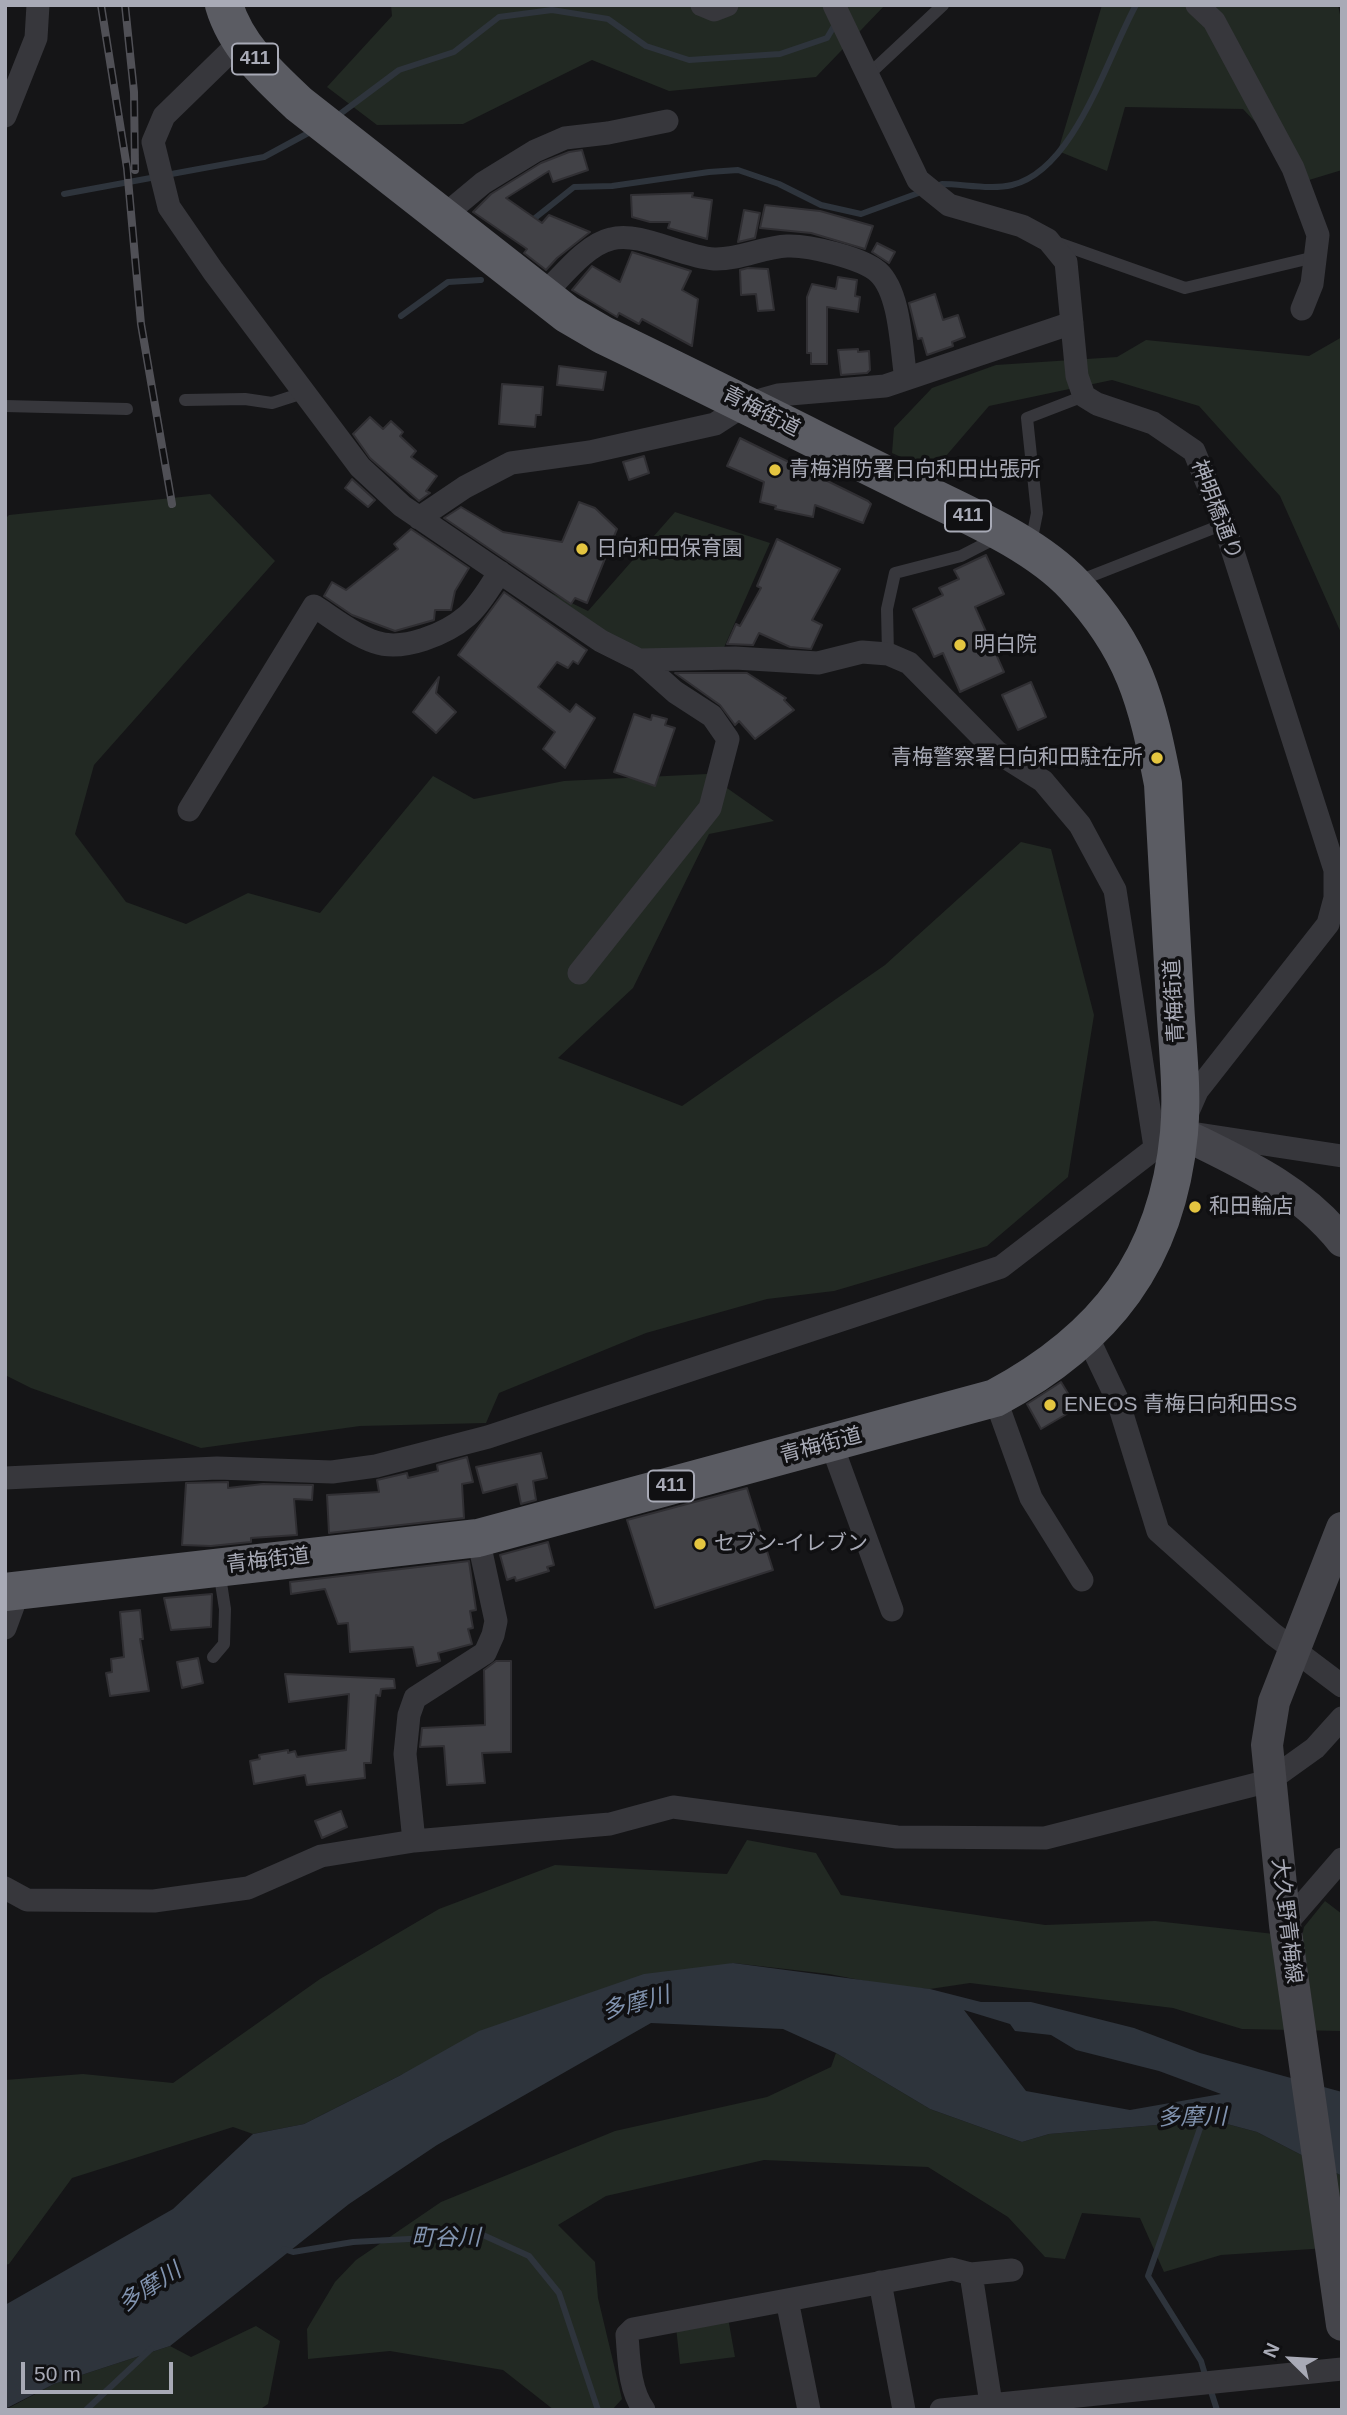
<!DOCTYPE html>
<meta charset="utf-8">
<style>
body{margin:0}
#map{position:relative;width:1347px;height:2415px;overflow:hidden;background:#151517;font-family:Helvetica,sans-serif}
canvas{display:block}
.frame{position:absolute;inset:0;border:7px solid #a8aab6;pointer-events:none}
.north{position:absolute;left:1256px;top:2324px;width:70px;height:70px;-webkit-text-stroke:5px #101012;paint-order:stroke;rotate:294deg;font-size:19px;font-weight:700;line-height:28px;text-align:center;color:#a8aab6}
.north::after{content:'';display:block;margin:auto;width:24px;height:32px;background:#a8aab6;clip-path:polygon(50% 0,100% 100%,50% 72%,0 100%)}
.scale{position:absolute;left:21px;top:2362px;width:152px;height:32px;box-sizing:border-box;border:4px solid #a8aab6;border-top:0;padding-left:9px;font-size:21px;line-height:24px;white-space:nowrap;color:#a8aab6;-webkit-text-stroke:5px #101012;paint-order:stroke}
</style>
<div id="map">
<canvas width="1347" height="2415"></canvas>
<div class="frame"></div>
<div class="north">N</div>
<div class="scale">50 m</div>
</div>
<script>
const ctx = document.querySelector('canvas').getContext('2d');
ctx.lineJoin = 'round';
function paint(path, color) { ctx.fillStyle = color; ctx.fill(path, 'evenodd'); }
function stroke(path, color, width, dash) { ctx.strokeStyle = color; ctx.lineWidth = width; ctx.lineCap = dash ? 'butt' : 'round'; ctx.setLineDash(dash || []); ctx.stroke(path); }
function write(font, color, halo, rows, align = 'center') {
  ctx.font = font + ' Helvetica,"Noto Sans JP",sans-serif'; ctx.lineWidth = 7; ctx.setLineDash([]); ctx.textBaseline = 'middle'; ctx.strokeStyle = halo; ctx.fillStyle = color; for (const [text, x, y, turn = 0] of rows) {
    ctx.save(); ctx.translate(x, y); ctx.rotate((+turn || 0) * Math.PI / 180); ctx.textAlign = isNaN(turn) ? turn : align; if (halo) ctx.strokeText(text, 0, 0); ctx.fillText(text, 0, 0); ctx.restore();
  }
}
const green = new Path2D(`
 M391,5H885L816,77L669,91L592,60L463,124L377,125L327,87L392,16Z
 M1102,5H1338L1342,24V170L1309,180L1243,109L1125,107L1107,171L1058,151Z
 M1342,337V635L1280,496L1199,406L1112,380L989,406L933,471L892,453L894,428L932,388L996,365L1117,357L1146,340L1309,356Z
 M210,494L275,561L94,765L75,834L126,902L186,924L248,893L320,913L433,776L474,799L564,781L707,774L774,821L709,834L633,988L558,1058L682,1106L885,965L1021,842L1051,849L1094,1015L1068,1177L987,1246L834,1291L767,1299L646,1333L499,1393L486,1423L360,1426L201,1448L31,1388L5,1375V519L9,515Z
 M675,512L770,543L722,652L635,653L545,590L588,611Z
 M747,1840L816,1853L841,1895L1045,1925L1155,1921L1302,1937L1304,1927L1325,1901L1342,1914V2031L1242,2029L1173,2008L970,1983L930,1989L886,1985L829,1974L733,1963L401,2075L304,2124L253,2134L233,2127L72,2178L9,2264L5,2265V2080L83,2074L173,2083L320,1979L439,1909L555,1865L727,1874Z
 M836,2053L930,2109L1022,2142L1049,2134L1168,2124H1227L1257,2132L1342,2176V2247L1221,2255L1164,2272L1140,2218L1082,2213L1065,2259L1045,2257L1008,2217L928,2167L764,2160L606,2196L558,2225L595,2262L598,2298L622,2399L612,2410H554L503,2370L390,2351L308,2359L307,2329L335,2282L356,2260L441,2202L615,2131L767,2097L831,2067Z
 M728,2318L735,2357L680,2364L676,2327Z
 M256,2326L280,2341L268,2404L259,2410H5L54,2384L170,2346L191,2357Z`);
const water = new Path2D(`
 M733,1963L930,1989L981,2002H1031L1134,2028L1200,2053L1342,2092V2176L1257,2132L1227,2124H1168L1049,2134L1022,2142L930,2109L836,2053L783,2029L651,2023L437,2145L349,2204L170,2346L54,2384L5,2409V2305L173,2209L253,2134L304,2124L401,2075L479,2031L644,1974ZM964,2010L1010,2024L1015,2031L1051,2035L1076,2050L1159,2071L1221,2094L1130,2110L1026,2091Z`);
const stream = new Path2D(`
 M336,117L399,70L454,52L499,17L552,10L608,19L646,46L689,60L780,54L827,38L837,21
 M166,175L264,157L312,131
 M934,187L942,184C963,184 991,190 1012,185C1075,170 1107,57 1136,5
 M64,194L156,177
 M530,222L574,187L612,186L709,172L738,170L779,184L821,205L861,214L924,191
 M401,316L448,282L481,280
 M1204,2117L1148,2276L1201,2361L1206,2378
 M284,2249L293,2252L353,2242L483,2235L529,2256L559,2293L598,2410
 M1210,2388L1217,2410
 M86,2410L151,2349`);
const building = new Path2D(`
 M582,150L588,170L553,182L549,171L506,198L542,223L549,215L590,232L557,258L546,270L524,253L527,249L473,212L491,194L541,163L569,152Z
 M693,193L692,197L712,200L707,239L668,228L670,222H650L632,217L631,195Z
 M765,205L820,211L873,226L865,249L811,233L760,228Z
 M744,210L760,213L755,238L738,242Z
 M877,243L895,252L889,263L872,252Z
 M632,252L691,271L682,290L698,299L692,346L642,319L639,324L619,313L617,317L572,290L592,266L620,282Z
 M748,268L768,269L774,310L758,311L756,294L741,295L740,270Z
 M838,277L857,280L855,296L860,297L858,312L827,307V364H811V353H807V297L812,284L836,289Z
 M935,294L943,320L958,315L965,337L952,342L953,346L927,355L922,338L918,339L909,303Z
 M858,349V352L869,351L870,370L867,373L841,375L838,350Z
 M559,366L606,372L603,390L557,385Z
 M502,384L543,387L541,415H536L535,427L499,424Z
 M370,417L383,429L391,421L403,432L400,436L416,451L411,457L437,476L426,491L430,493L419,501L370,458L353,434Z
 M740,438L868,501L871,504L863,523L815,505L813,517L775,509L776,506L760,502L764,482L727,466Z
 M644,456L649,473L629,480L623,462Z
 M352,479L375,500L368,507L345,488Z
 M579,502L595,508L617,529L587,603L575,598L571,604L444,518L461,507L503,532L562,542Z
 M411,529L469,568L455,591L451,610H435L434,620L395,631L352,615L324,596L332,582L346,590L398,549L394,544Z
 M777,539L840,569L812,620L822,625L811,649L790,647L759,633L753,645L727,644L736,624L740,626L761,588L757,586Z
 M986,555L1004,594L975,607L1004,672L960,692L943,653L934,657L913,609L943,595L939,588L959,579L954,570Z
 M504,592L587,650L578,664L573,661L568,668L557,662L538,687L570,712L576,704L595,718L565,768L543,749L555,732L458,655Z
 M675,673H747L786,698L784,700L794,710L755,739L739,721L735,725L720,705Z
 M439,677L436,693L456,712L436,733L413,712Z
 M1031,682L1046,717L1018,730L1002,695Z
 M634,714L651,720L652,715L667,719L665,725L675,728L655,786L614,772Z
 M1061,1382L1077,1408L1041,1429L1027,1404Z
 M541,1453L547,1478L533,1481L536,1500L521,1504L517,1484L483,1493L476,1467Z
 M467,1457L473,1482L462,1484L464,1518L329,1533L327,1495L379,1492L377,1480L407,1473L408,1478L438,1471L437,1465Z
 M228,1482V1488L263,1484L313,1485L312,1500L294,1499L297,1535L251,1538V1542L211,1546L182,1545L186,1483Z
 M747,1488L773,1570L655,1608L627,1520Z
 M548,1542L554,1565L547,1567L549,1571L516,1581L515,1577L507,1580L500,1555Z
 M469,1561L476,1610L470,1611L473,1628L468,1629L472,1644L438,1653L440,1661L417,1666L413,1647L350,1652L348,1623L338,1624L325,1589L291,1594L290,1582Z
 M212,1594L211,1627L171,1630L164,1598Z
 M140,1610L143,1639H140L149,1691L110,1696L106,1673L112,1672L111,1659L124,1657L120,1612Z
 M198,1658L203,1683L182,1688L177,1662Z
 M496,1661H511V1752L482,1753L485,1783L447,1785L444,1746L420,1747L422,1728L485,1725L484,1670Z
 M285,1674L394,1679L395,1688L381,1689L380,1696L376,1695L371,1763H364L365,1778L307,1785L305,1775L254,1784L250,1761L260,1759L259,1755L288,1750V1753L295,1751L297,1757L346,1750L349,1694L289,1702Z
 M341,1811L347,1827L322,1838L315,1821Z`);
const service = new Path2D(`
 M866,77L943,5
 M1055,242L1185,288L1315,257
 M185,400L245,399L272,403L303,393
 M5,406L127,409
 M1031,543L1037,513L1027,418L1084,396
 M1076,582L1224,524
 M888,654L887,609L895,573L961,556L998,537
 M213,1657L224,1644L225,1609L219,1570`);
const minor = new Path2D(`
 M702,5L714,10L727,5
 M834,5L918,180L949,205L1022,226L1048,240L1066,262L1077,376L1084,396L1097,404L1153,423L1194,451L1224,524L1335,870V898L1328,924L1197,1091L1186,1116
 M1197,5L1214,21L1293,168L1318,235L1312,284L1302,309
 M241,41L164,116L153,142L169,207L213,271L360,467L402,506L601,641L639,660L735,658L818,663L862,652L888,654L909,663L997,752L1043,781L1080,825L1115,890L1155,1147
 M5,116L36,38L38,5
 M441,218L483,183L535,151L565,138L608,133L667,121
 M542,296C561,278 585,245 611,239C640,231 682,257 714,259C739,260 763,247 787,246C809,245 862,258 878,272C901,293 901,349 906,379
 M419,518L465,487L511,463L590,452L715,424L746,404L778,395L885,386L1072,323
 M189,810L314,606C333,618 354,635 375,642C403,652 446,634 467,616C481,604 490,586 500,572
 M579,973L710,808L728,739L712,716L675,692L639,660
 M1198,1134L1342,1156
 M1087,1336L1118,1401L1158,1531L1273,1634L1342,1686
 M995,1398L1031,1498L1082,1580
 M831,1443L892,1610
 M5,1478L217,1468L332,1472L376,1466L488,1437L1001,1267L1166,1140
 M5,1628L19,1590
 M414,1841L405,1754L409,1715L415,1698L485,1653L493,1635L496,1621L478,1538
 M5,1888L27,1900L154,1901L248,1888L321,1856L414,1841L610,1824L673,1807L897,1837L1045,1838L1269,1781L1315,1748L1342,1718
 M1285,1925L1342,1859
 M971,2274L992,2410
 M880,2282L904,2410
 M787,2300L809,2410
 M644,2410C629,2389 629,2360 627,2335L633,2329L952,2269L971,2274L1012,2270
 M941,2410L1342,2369`);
const secondary = new Path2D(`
 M1179,1132C1239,1162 1299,1187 1342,1241
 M1342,1528L1274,1702L1267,1745L1285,1925L1342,2325`);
const trunk = new Path2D(`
 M5,1592L478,1538L995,1398C1105,1339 1167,1260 1179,1133C1183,1090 1177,1044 1175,1001C1171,929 1167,856 1163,784C1147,701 1134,649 1074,585C1033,541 960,512 907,485C806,435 705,384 603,335L567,314L299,104C269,76 236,46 224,5`);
const rail = new Path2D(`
 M101,5L127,168L141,324L172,504
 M125,5L134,92L135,170`);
const markers = [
 [775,470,7,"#e4c540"],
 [582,549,7,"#e4c540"],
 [960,645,7,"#e4c540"],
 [1157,758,7,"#e4c540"],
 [1195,1207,7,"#e4c540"],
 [1050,1405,7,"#e4c540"],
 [700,1544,7,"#e4c540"]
];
const shields = [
 [255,59,46],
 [968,516,46],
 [671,1486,46]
];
const shieldNames = [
 ["411",255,59],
 ["411",968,516],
 ["411",671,1486]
];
const streetNames = [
 ["青梅街道",761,412,27],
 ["神明橋通り",1216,510,69],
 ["青梅街道",1175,1001,-93],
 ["青梅街道",821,1446,-15],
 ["青梅街道",268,1561,-7],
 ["大久野青梅線",1286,1921,83]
];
const poiNames = [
 ["青梅消防署日向和田出張所",789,470],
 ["日向和田保育園",596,549],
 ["明白院",974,645],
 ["青梅警察署日向和田駐在所",1143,758,"right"],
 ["和田輪店",1209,1207],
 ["ENEOS 青梅日向和田SS",1064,1405],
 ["セブン-イレブン",714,1544]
];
const waterNames = [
 ["多摩川",636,2004,-15],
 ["多摩川",1192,2118,-1],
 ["町谷川",446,2239],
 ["多摩川",150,2288,-33]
];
paint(green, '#222923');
paint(water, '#2e343c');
stroke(stream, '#2e343c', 6);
paint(building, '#424247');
stroke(building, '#302f33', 2);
stroke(service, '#37373c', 12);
stroke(minor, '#37373c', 23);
stroke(secondary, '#45454b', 32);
stroke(trunk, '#5b5c63', 38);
stroke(rail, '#505056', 8);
stroke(rail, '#101012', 5, [16]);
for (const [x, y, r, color] of markers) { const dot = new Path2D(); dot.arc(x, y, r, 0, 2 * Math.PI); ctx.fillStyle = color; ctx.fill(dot); stroke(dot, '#101012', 2.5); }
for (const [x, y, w] of shields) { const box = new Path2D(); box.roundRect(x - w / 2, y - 15.5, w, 31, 5); ctx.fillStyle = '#101012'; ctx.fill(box); stroke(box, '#a8aab6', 2); }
write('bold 19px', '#a8aab6', null, shieldNames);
write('21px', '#a8aab6', '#101012', streetNames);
write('21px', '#a8aab6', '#101012', poiNames, 'left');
write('italic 23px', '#8193af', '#101012', waterNames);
</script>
